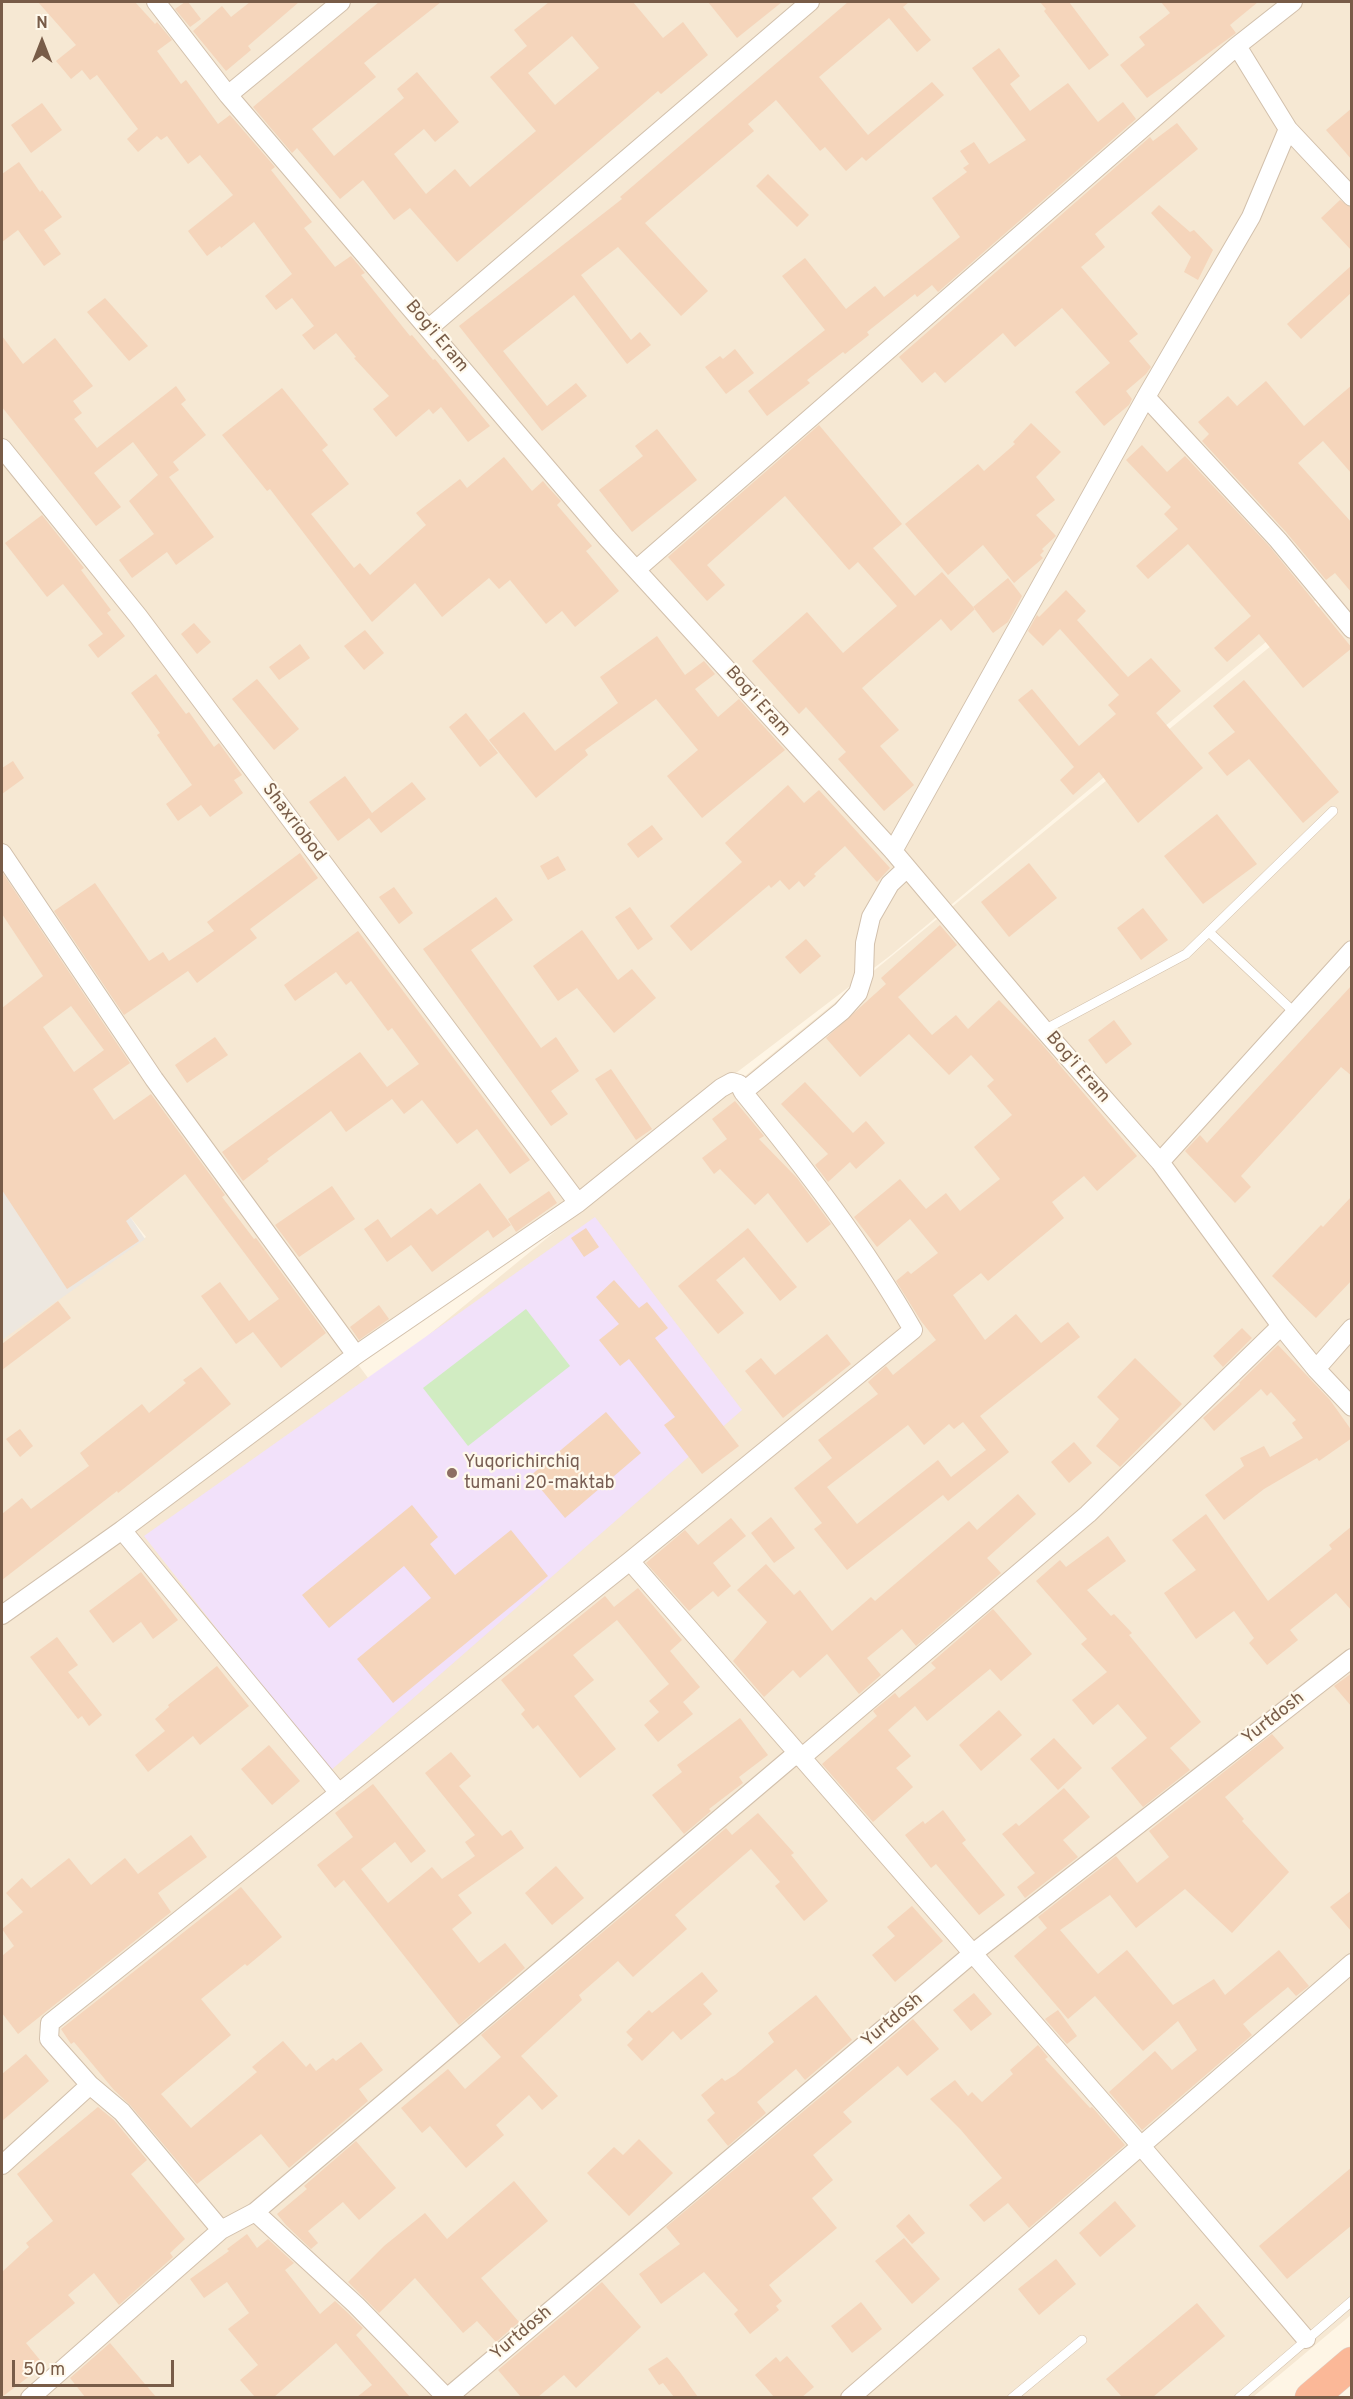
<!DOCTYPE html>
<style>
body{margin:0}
#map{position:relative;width:1353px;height:2399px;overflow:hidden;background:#fef5e5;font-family:Overpass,sans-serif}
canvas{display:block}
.frame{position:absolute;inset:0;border:3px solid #785c48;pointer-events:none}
.north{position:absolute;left:12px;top:12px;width:60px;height:60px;-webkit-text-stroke:4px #fff9ec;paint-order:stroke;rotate:0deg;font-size:16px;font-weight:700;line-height:24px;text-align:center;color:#785c48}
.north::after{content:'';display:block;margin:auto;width:21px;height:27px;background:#785c48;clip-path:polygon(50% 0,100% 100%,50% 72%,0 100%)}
.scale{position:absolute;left:12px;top:2360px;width:162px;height:27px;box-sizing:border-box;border:3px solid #785c48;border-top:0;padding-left:8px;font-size:18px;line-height:21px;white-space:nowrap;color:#785c48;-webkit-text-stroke:4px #fff9ec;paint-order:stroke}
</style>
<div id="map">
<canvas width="1353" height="2399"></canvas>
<div class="frame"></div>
<div class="north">N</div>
<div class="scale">50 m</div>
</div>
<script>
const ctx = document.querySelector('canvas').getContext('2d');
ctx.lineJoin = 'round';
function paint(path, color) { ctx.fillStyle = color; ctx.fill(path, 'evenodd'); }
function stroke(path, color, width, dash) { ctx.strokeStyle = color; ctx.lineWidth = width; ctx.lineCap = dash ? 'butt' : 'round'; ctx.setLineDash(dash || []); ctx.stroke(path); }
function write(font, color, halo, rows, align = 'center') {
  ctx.font = font + ' Overpass,sans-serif'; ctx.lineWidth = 4.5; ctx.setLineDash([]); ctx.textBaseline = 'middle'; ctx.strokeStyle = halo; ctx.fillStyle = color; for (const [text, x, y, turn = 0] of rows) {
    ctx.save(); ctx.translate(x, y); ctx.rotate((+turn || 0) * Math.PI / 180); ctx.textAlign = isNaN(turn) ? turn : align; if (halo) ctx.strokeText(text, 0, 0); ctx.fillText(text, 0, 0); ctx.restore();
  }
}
const residential = new Path2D(`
 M2,2H1351V617L1327,591L891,955L623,1159L358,1356L195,1143L371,1382L1321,605L1352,639L1351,2315L1253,2397H2V1338L146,1237L119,1203L2,1025Z`);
const industrial = new Path2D(`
 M2,1025L145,1239L2,1340Z`);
const education = new Path2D(`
 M595,1217L742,1410L329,1772L144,1536Z`);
const green = new Path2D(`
 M526,1309L570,1366L468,1446L423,1388Z`);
const building = new Path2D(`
 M38,2H135L155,24L157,22L172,40L157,51L181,84L186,80L218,124L230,115L275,167L271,170L312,222L304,228L335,267L351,256L365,273L361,275L410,336L412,335L433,360L435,359L490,426L468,442L441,407L433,414L429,409L396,437L373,409L389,396L354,358L356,357L336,333L314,350L302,335L314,326L292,298L276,310L265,296L292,274L254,222L221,248L220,246L207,256L188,231L233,195L200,155L188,164L167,136L161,140L157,136L138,152L127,139L138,129L97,75L90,80L82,70L71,79L56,61L76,45Z
 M185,2H188L201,19L190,27L175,9Z
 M250,2H299L248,46L251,50L226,71L193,31L222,6L231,17Z
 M379,2H441L364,63L376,77L312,129L334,156L404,98L397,89L417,72L459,122L435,142L424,129L394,154L426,194L455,169L470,187L536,131L490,77L527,46L514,30L549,2H633L663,38L683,22L708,55L661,94L658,91L457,262L410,208L394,220L363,180L340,199L297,148L292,153L253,107ZM572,36L599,68L555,105L528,73Z
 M708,2H782L737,38Z
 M848,2H909L903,7L931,40L917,52L889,18L819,77L868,135L932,82L944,95L866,161L862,157L846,171L825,147L820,151L776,100L748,124L754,131L645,223L708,291L681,316L618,247L581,275L631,340L640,332L651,345L627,364L574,295L503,351L547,406L576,383L587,396L542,431L459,326L622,199L620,197Z
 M1040,2H1069L1109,55L1089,70L1044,11L1046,9Z
 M1161,2H1258L1230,25L1236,33L1147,98L1120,65L1145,45L1139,37L1170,13Z
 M999,48L1020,76L1010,84L1030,111L1068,83L1098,122L1123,102L1136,119L938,292L932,285L917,297L915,294L867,332L869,335L845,354L843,352L807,380L810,383L767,416L748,391L825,330L782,276L805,258L846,309L875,286L884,297L960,237L932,198L967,172L963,168L969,164L960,151L974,142L989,164L1026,140L972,68Z
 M42,103L62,130L31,153L11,125Z
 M1352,108V160L1326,130Z
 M1177,123L1198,149L1095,234L1105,247L1081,267L1138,334L1129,341L1151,367L1146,374L1126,391L1132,399L1129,405L1104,426L1075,392L1110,363L1062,308L1015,347L1003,333L945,383L935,372L922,383L899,357L1150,137L1153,141Z
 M19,162L40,192L42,190L62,217L44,230L61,254L44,266L18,230L2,242V174Z
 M768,174L809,215L797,227L756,186Z
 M1340,200L1352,208V251L1321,218Z
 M1159,205L1190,232L1194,230L1213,250L1198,280L1184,272L1191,257L1151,213Z
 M1352,265V292L1301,339L1287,324Z
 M105,298L148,346L129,361L87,312Z
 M2,336L23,364L55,338L93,386L73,401L82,413L74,419L97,448L176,386L186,400L181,404L206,435L173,462L179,470L169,477L214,537L176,565L167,552L132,578L119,560L154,534L129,501L158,475L133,442L94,473L121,507L96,526L2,407Z
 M735,349L754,373L726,394L705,367L720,356L723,359Z
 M1266,381L1304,426L1352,385V474L1323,441L1298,463L1352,523V593L1335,573L1326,580L1286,532L1202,441L1209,434L1198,422L1228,396L1237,406Z
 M282,388L328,445L322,450L349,484L311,514L354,568L360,563L370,575L426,525L416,513L460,479L467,488L504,457L532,491L543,481L547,486L561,501L557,505L592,546L586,551L619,591L575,627L562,611L546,624L510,580L499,589L489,578L442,617L415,583L372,622L270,489L267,491L222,435Z
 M1031,423L1061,452L1036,477L1055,500L1036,515L1056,536L1042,549L1044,551L1040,555L1043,558L1014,583L983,545L948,575L905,524L978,464L984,471L1015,444L1013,442Z
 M819,425L902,524L873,548L915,596L942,572L975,609L951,631L941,619L862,688L899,730L880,746L914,785L884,811L838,759L846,752L806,707L799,714L752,661L807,612L843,653L897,606L858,562L849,570L785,496L707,565L725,585L707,601L668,557Z
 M657,429L697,480L632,532L599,490L643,456L635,446Z
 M1142,445L1167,472L1185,456L1270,547L1352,648L1303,688L1259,634L1227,662L1214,648L1251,616L1188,544L1148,579L1136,566L1178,529L1164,514L1171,507L1126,460Z
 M42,515L84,568L81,570L111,610L107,613L125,636L98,658L88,645L103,634L63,584L47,597L5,543Z
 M1008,578L1022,596L1008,622L993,633L973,607Z
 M1066,590L1086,611L1077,620L1128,677L1151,658L1181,691L1156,713L1203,768L1138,823L1099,772L1073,795L1060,780L1074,767L1018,700L1032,689L1079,746L1116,714L1108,705L1119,695L1060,629L1043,646L1028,631L1037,615L1039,617Z
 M194,623L211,642L197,654L181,634Z
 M365,630L384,653L364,670L344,646Z
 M657,636L685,675L704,661L715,674L695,689L718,717L739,699L785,750L702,818L667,776L698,750L656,699L585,750L588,755L536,798L489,740L524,712L555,751L618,703L600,677Z
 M300,644L310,658L279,680L269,667Z
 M156,674L186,714L189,712L214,747L219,743L242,775L234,780L243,793L210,817L201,805L178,821L166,804L192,785L157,735L160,733L131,693Z
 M257,679L299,729L274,750L232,699Z
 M1244,680L1339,792L1303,823L1249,759L1227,776L1208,753L1235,732L1213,706Z
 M466,713L498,753L480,767L449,727Z
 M13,761L24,778L2,794V768Z
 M345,776L372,813L412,782L426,799L381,833L369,818L338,841L309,802Z
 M788,785L804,803L819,790L890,868L877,882L845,846L814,874L816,876L804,887L799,881L789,890L780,880L771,888L769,885L691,951L670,926L742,862L725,843Z
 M1217,814L1257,864L1203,904L1164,856Z
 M652,825L663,839L638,858L627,844Z
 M300,853L318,878L250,929L257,938L197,983L188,971L124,1015L54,911L95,883L149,961L163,952L169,961L214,931L207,922Z
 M558,856L566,870L548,880L540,866Z
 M1029,863L1057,898L1009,937L981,902Z
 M2,872L130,1063L93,1089L114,1120L151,1094L225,1195L222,1197L254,1239L256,1238L326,1333L281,1368L253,1332L236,1344L201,1296L220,1282L249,1321L279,1299L185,1174L126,1221L139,1241L67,1289L2,1190V1008L43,976L2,914ZM71,1006L104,1050L74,1072L43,1027Z
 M394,887L413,913L399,924L379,897Z
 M496,897L513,920L471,950L541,1048L556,1037L579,1071L551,1091L568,1114L551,1126L423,949Z
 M630,907L653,939L638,950L615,917Z
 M1143,908L1168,940L1141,960L1117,928Z
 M940,925L957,945L898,997L932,1035L956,1015L968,1029L999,1000L1040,1042L1137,1156L1097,1191L1084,1176L1052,1202L1064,1218L988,1281L981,1273L953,1295L985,1340L1016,1314L1041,1343L1068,1322L1080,1337L980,1416L1009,1452L948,1501L943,1495L847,1570L814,1529L822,1523L794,1488L832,1458L818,1440L878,1394L868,1382L886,1366L893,1375L936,1340L921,1321L896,1281L908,1271L911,1274L938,1253L910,1219L877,1247L854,1217L900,1179L926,1209L946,1193L960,1211L1000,1179L974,1147L1012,1115L987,1086L994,1080L971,1055L949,1075L909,1034L860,1077L826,1038L886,984L881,978ZM963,1422L986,1450L951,1477L938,1460L857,1524L827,1487L908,1425L924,1445L949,1424L954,1429Z
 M582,930L618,980L632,969L656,998L614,1033L577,988L558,1001L533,966Z
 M358,931L530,1160L510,1174L477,1129L457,1144L422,1100L404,1114L392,1099L346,1132L331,1111L267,1159L269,1161L243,1181L222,1152L360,1052L387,1087L419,1064L392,1028L388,1031L351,981L346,985L336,972L295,1001L284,985Z
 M806,939L821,956L800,974L785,957Z
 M1352,985V1076L1341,1067L1241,1176L1251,1187L1235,1203L1185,1151L1200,1135L1207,1143Z
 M1114,1020L1132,1044L1106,1064L1088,1040Z
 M215,1037L228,1055L187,1083L175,1065Z
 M611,1069L652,1129L636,1140L595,1079Z
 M805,1082L853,1133L866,1121L885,1143L856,1169L850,1162L828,1182L815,1165L828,1154L781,1104Z
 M735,1101L764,1136L759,1139L797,1178L831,1224L807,1243L768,1193L755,1205L720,1169L714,1174L702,1158L727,1139L712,1119Z
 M480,1183L511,1225L493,1238L488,1230L432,1272L411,1245L387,1262L364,1229L378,1219L391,1238L431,1208L437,1215Z
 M332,1186L355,1219L299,1257L275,1225Z
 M549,1191L557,1203L516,1232L508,1219Z
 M1352,1196V1280L1316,1318L1272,1276L1321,1225L1323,1227Z
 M586,1228L599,1247L584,1257L571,1238Z
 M748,1228L797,1287L780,1301L744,1257L716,1280L744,1313L718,1334L678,1286Z
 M614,1280L639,1308L647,1302L668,1328L655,1338L739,1446L702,1474L664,1425L675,1417L629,1359L620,1366L599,1340L619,1324L596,1297Z
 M58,1301L71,1318L2,1370V1344Z
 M379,1305L389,1319L359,1340L350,1327Z
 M1242,1328L1252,1338L1223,1367L1213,1356Z
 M827,1334L851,1364L783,1418L745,1371L761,1358L775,1375Z
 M1278,1345L1330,1400L1352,1431V1438L1319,1461L1317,1458L1264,1489L1224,1520L1205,1495L1244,1466L1240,1458L1264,1446L1270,1457L1303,1438L1292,1423L1296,1420L1271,1392L1267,1396L1261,1389L1214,1431L1203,1418L1240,1384L1239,1383Z
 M1135,1358L1182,1404L1120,1467L1096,1446L1119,1419L1097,1397Z
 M201,1367L231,1404L118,1493L117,1491L2,1580V1514L22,1498L31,1509L89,1466L80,1453L142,1404L149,1413L186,1383L183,1380Z
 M606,1412L641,1453L565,1518L530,1476Z
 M20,1429L33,1446L20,1457L6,1439Z
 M1074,1442L1092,1463L1069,1483L1051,1462Z
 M1018,1494L1036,1514L987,1558L1001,1573L916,1646L902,1629L867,1658L881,1675L859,1694L827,1654L800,1678L793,1670L764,1697L733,1661L767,1622L737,1590L766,1564L794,1595L800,1590L832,1631L871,1597L875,1601L969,1521L977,1530Z
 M412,1505L438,1537L430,1544L455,1575L511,1530L548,1576L393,1703L357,1659L431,1598L404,1566L329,1628L302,1595Z
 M1206,1514L1268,1601L1332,1549L1329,1545L1352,1526V1611L1336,1593L1290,1630L1298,1640L1267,1665L1249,1643L1254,1638L1234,1611L1196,1639L1164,1593L1196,1570L1172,1540Z
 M771,1517L795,1548L774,1563L751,1533Z
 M731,1518L746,1536L713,1563L731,1586L718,1597L713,1591L689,1611L646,1563L685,1530L698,1545Z
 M1108,1536L1126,1561L1087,1590L1111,1616L1114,1614L1132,1633L1129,1635L1201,1722L1170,1748L1190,1770L1143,1807L1111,1768L1147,1738L1118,1704L1093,1725L1072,1700L1107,1672L1081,1644L1087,1639L1036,1581L1060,1560L1066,1567Z
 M141,1572L178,1620L153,1639L141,1622L113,1643L89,1611Z
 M638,1588L682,1640L670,1651L700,1687L683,1702L693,1714L658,1742L644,1725L659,1712L649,1701L669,1684L617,1620L573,1655L594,1680L574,1696L616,1749L580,1778L538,1725L533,1729L521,1714L525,1710L501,1680L605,1596L614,1607Z
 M993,1609L1032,1654L1001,1681L990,1669L927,1721L915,1706L888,1730L911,1756L896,1768L913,1787L873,1822L822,1764L877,1716L873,1711L895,1693L899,1698L936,1668L931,1663Z
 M57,1637L78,1665L68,1672L102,1715L89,1726L82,1716L78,1719L30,1657Z
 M217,1666L249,1706L200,1745L193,1736L148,1772L135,1755L165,1731L155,1719L169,1707L168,1705Z
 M1352,1673V1707L1334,1686Z
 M999,1710L1022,1735L981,1771L959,1745Z
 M740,1718L768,1755L739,1777L743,1783L709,1809L711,1811L684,1834L652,1795L682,1772L677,1765Z
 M1272,1734L1284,1748L1225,1797L1244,1819L1242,1821L1289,1872L1232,1933L1185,1889L1136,1928L1110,1895L1060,1930L1098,1974L1127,1950L1173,2005L1214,1979L1225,1995L1279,1950L1309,1986L1296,1996L1288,1987L1243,2024L1252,2035L1142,2130L1109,2092L1155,2051L1172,2070L1197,2050L1178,2021L1143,2051L1095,1996L1068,2019L1014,1956L1047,1928L1038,1917L1116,1856L1137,1883L1169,1857L1149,1831Z
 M1054,1738L1082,1768L1058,1790L1030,1759Z
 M269,1745L300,1781L272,1805L241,1769Z
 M451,1752L471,1776L459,1786L502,1836L511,1830L524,1848L458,1895L472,1913L452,1929L479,1963L505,1943L525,1968L459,2025L344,1880L335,1888L317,1865L353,1837L335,1813L373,1784L426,1851L411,1863L395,1842L361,1869L388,1903L432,1867L442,1879L475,1856L465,1842L475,1835L425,1773Z
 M1064,1788L1090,1817L1063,1840L1078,1857L1025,1898L1017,1887L1035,1873L1002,1834L1016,1823L1019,1826Z
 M943,1810L966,1840L962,1843L1005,1895L979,1915L936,1864L931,1868L905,1835L923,1821L925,1824Z
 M758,1813L794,1853L791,1855L828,1901L804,1921L775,1886L780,1882L751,1849L675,1915L687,1929L633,1977L618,1961L579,1995L582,2000L521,2056L558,2096L542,2110L529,2095L496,2125L504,2135L466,2168L430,2126L422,2133L401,2108L448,2069L465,2089L501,2057L481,2035L726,1828L732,1835Z
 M191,1835L207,1857L158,1893L171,1912L18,2034L2,2013V1956L14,1946L2,1929L23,1912L6,1893L22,1878L31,1888L69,1858L91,1885L125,1858L138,1874Z
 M556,1866L584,1898L552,1925L525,1893Z
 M241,1887L282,1937L247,1966L245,1964L201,1999L231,2035L161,2094L191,2128L257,2072L252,2067L283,2041L306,2067L310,2063L316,2071L333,2058L336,2061L361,2042L383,2070L359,2089L368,2101L289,2168L261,2134L197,2184L130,2105L114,2090L74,2042L71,2044L61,2029Z
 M1352,1890V1932L1330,1907Z
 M912,1906L943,1941L895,1982L872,1955L895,1936L887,1927Z
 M702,1972L718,1991L703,2004L712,2014L681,2040L673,2031L642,2061L627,2045L633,2039L626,2032L649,2010L652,2013Z
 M974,1993L992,2014L971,2031L953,2010Z
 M816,1995L852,2040L805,2080L796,2069L757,2102L766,2113L728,2146L707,2120L715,2113L701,2095L722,2078L725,2081L735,2075L774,2042L768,2033Z
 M1058,2010L1077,2036L1067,2044L1045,2019Z
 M913,2019L939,2049L907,2076L898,2066L843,2112L852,2122L813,2155L833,2180L812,2198L837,2228L769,2285L782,2301L776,2306L779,2310L750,2334L734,2314L738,2310L704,2272L661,2304L639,2274L680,2244L666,2227Z
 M1038,2045L1048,2057L1045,2059L1090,2108L1092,2107L1125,2145L1029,2228L1008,2203L984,2222L969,2205L1002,2178L961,2130L930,2099L955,2080L968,2096L972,2092L982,2102L1013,2074L1010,2070Z
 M26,2054L49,2081L2,2121V2074Z
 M98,2107L114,2120L147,2160L131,2174L185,2239L170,2253L173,2257L119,2305L94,2273L68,2295L75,2303L26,2343L44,2365L2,2397V2272L29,2247L26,2243L53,2221L17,2174Z
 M639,2139L673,2173L629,2216L587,2173L614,2147L623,2155Z
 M356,2141L396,2188L359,2220L343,2202L308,2231L318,2243L311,2249L286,2225L277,2214L307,2189L304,2186Z
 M1352,2167V2225L1287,2279L1259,2246Z
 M514,2181L548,2221L481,2278L519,2322L496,2342L477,2321L463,2333L415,2278L379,2313L348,2282L384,2246L425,2213L447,2239Z
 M1115,2201L1136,2226L1100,2257L1079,2233Z
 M909,2214L925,2233L912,2244L896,2226Z
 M247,2234L257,2248L268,2239L294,2263L285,2270L320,2314L335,2301L348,2313L363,2328L356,2335L410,2397H357L372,2385L336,2343L274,2397H255L240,2380L258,2365L228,2329L249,2313L227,2282L204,2298L190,2279L229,2251L227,2249Z
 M904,2238L940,2279L912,2304L875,2261Z
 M1056,2259L1076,2284L1039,2315L1018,2289Z
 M602,2282L641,2327L576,2388L564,2375L538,2397H521L498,2370Z
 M861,2302L882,2329L852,2353L831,2326Z
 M1197,2303L1225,2336L1153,2397H1122L1106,2379Z
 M110,2343L156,2397H85L70,2378Z
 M787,2356L814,2387L802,2397H774L755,2375L776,2357L780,2362Z
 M667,2357L679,2371L698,2397H674L663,2383L659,2385L648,2369Z`);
const lane = new Path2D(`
 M1209,932L1295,1013
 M1044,1030L1186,954L1333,811
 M1012,2398L1082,2340
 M1239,2398L1352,2301`);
const street = new Path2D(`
 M156,2L228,95L607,538L893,851L1044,1030L1160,1162L1281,1326L1316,1369L1352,1407
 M228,95L341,2
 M1288,129L1352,197
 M429,328L810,2
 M1146,397L1278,540L1352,629
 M2,448L138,616L578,1203
 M637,569L1237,46L1293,2
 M893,851L1146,397L1251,217L1288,129L1237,46
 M2,853L154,1079L356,1355
 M1160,1162L1352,950
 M1316,1369L1352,1328
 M122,1530L339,1793
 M630,1561L1141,2146L1306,2339
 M2,1615L122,1530L356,1355L578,1203L721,1088L732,1082L739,1084L743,1092L842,1011L858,993L864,974L865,943L871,917L890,884L907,868
 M801,1758L1088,1514L1281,1326
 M90,2085L122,2112L221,2230
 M2,2165L90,2085L49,2039L50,2023L630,1561L913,1330C865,1246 804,1167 743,1092
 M255,2212L356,2305L447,2398L972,1954L1352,1658
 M30,2398L221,2230L255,2212L797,1753
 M850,2398L1352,1963`);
const highway = new Path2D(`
 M1311,2398L1352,2363`);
const markers = [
 [452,1473,6,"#8d6e63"]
];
const streetNames = [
 ["Bog'i Eram",436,337,50],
 ["Bog'i Eram",757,702,48],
 ["Shaxriobod",293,823,53],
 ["Bog'i Eram",1077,1068,49],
 ["Yurtdosh",1274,1719,-38],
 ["Yurtdosh",893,2021,-40],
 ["Yurtdosh",522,2334,-40]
];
const educationNames = [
 ["Yuqorichirchiq",464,1463],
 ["tumani 20-maktab",464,1484]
];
paint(residential, '#f6e8d3');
paint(industrial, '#ede7df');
paint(education, '#f2e1fa');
paint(green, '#d1ecc2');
paint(building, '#f5d5bb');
stroke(lane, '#d2c0ac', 10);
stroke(street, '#d2c0ac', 20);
stroke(highway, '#dcd5cf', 33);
stroke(lane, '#fff', 9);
stroke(street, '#fff', 18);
stroke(highway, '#fbb898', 32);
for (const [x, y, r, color] of markers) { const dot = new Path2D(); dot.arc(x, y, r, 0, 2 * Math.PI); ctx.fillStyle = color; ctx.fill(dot); stroke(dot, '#fff9ec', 2); }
write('18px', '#785c48', '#fff9ec', streetNames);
write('18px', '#785e54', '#fff9ec', educationNames, 'left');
</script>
